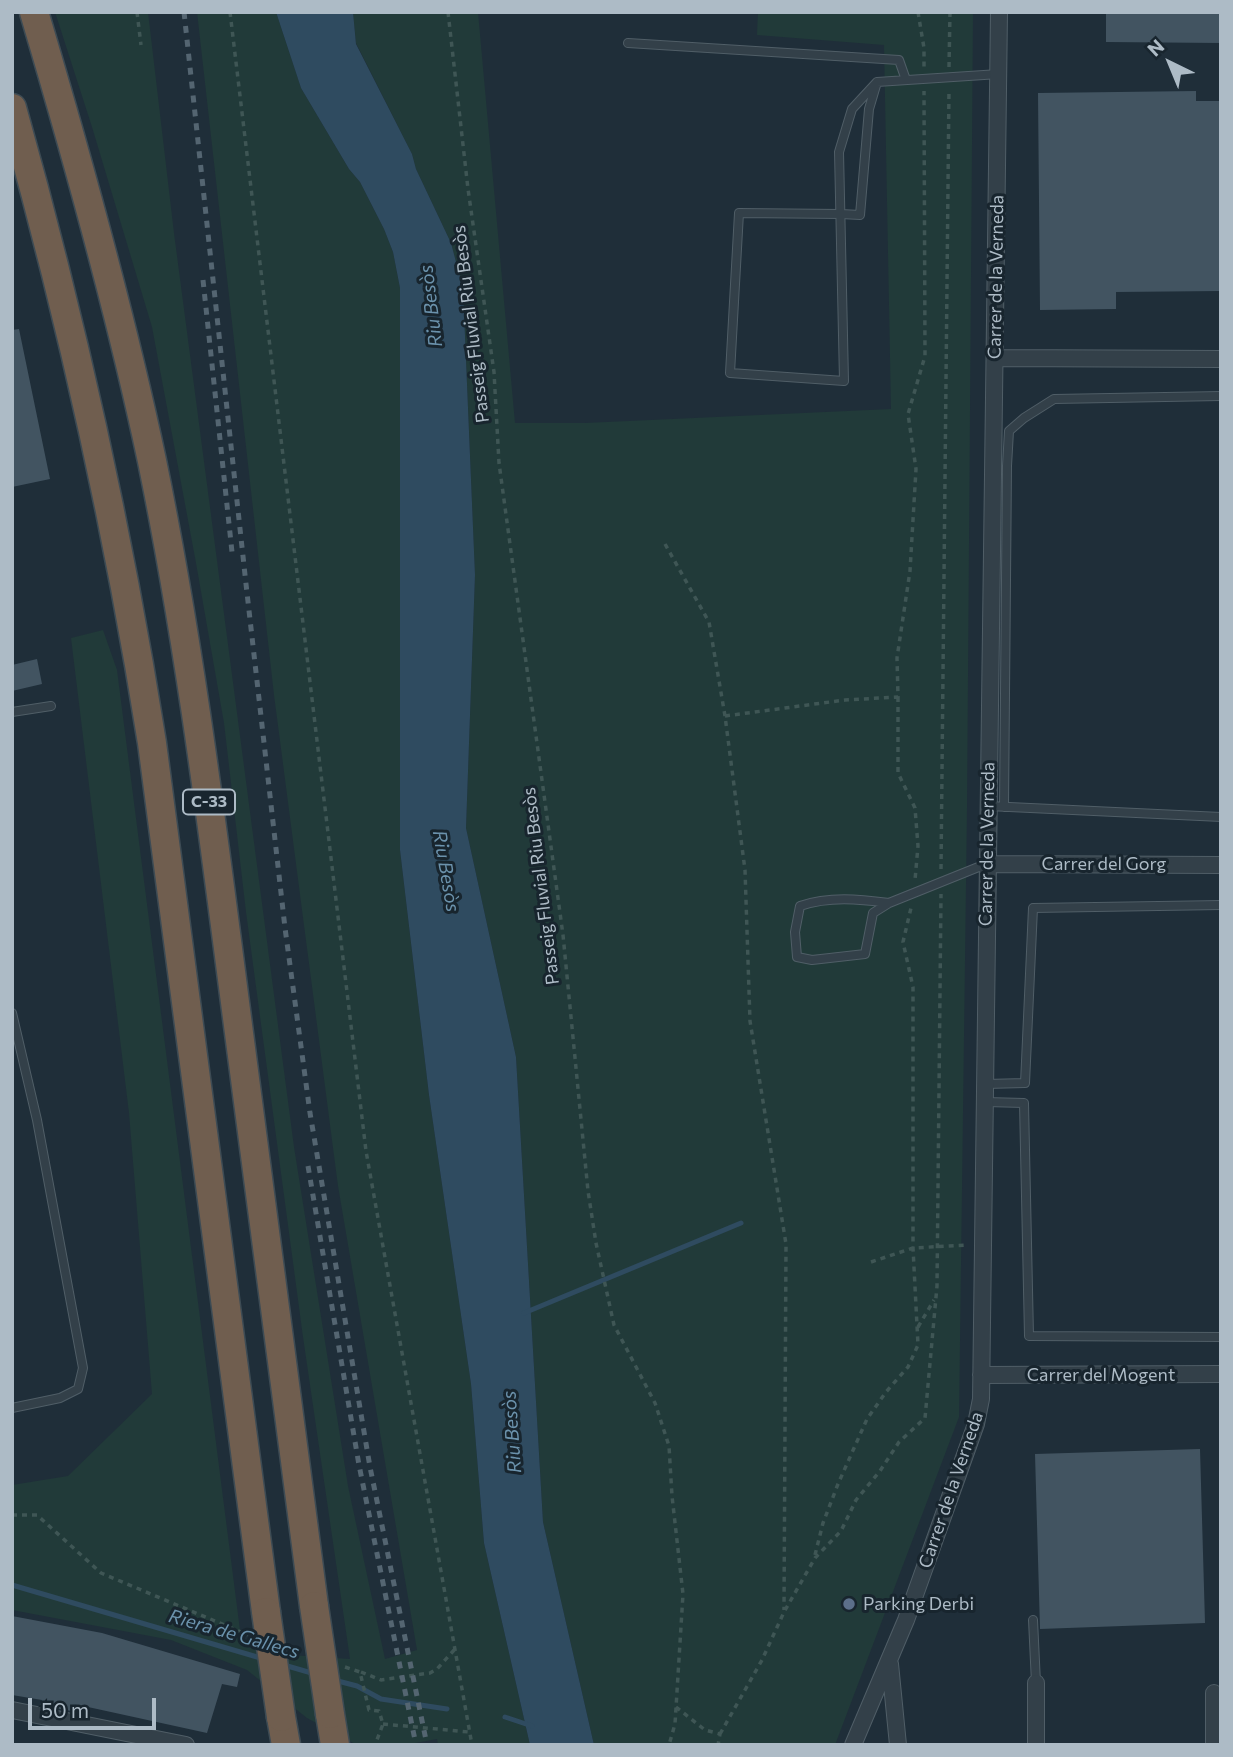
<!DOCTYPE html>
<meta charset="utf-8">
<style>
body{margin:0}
#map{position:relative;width:1233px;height:1757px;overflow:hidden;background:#1f2e39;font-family:Commissioner,sans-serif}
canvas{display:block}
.frame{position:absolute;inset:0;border:14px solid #adbbc6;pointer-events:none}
.north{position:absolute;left:1135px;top:28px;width:70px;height:70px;-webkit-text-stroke:5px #18252e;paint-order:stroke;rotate:317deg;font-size:19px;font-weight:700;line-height:28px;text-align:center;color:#adbbc6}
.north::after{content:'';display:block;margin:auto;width:24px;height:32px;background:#adbbc6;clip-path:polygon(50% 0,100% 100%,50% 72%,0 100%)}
.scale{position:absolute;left:28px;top:1698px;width:128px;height:32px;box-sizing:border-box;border:4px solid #adbbc6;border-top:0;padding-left:9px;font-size:21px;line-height:24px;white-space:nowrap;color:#adbbc6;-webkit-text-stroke:5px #18252e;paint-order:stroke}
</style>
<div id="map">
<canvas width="1233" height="1757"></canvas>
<div class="frame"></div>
<div class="north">N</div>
<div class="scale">50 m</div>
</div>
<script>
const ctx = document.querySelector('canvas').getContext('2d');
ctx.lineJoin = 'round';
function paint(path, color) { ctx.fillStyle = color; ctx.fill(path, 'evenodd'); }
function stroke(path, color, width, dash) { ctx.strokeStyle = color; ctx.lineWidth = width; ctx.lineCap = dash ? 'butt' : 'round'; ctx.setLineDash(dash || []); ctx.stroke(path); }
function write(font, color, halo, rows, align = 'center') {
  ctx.font = font + ' Commissioner,sans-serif'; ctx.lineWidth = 6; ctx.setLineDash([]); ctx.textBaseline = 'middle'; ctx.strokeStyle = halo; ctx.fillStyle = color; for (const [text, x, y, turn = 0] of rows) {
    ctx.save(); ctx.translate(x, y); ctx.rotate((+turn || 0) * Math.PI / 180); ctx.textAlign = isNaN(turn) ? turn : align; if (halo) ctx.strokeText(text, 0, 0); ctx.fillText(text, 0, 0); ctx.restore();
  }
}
const green = new Path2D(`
 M55,12H148L174,233L294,1147L348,1486L385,1659L417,1650L338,1186L274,695L197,12H276L301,88L349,169L360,182L384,229L393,252L400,288V850L429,1095L471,1384L484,1543L530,1745H438L437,1739L405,1745H357L307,1718L247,1670L171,1640L12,1610V1485L68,1476L152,1394L129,1113L71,638L103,630L117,670L241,1638L291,1655L350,1659L303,1337L246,912L224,723L196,563L152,327L92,127Z
 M353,12H478L515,423H585L891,409L884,45L757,35L758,12H973L967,808L959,1417L835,1745H594L543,1522L516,1057L466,828L475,575L463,288L451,243L416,169L412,154L356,43Z`);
const water = new Path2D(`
 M276,12H353L356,44L412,154L416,169L451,243L463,288L475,575L466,828L516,1057L543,1522L594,1745H530L484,1543L471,1384L429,1095L400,850V288L393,252L384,229L360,182L349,169L301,88Z`);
const stream = new Path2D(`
 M524,1313L741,1223
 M12,1585L264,1659
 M284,1665L315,1674
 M334,1680L357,1686L381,1699L447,1709
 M505,1717L532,1726`);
const building = new Path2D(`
 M1106,12H1221V43L1106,42Z
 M1196,91V101H1221V291L1116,292V309L1040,310L1038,93Z
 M19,329L50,479L12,487V330Z
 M37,659L42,684L12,691V665Z
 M1200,1449L1205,1623L1040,1629L1035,1454Z
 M12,1616L102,1633L240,1674L237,1687L222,1684L207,1733L88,1707L87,1714L40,1705L42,1700L12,1695Z`);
const path = new Path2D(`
 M137,12L141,45
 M230,12L366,1151L472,1745
 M448,12L468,189L494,372L499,463L563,935L588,1191L596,1243L614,1325L655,1403L669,1446L672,1496L683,1594L675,1724L669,1745
 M918,12L924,48V69
 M949,67L950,12
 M665,544L709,622L725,716L745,870L750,1021L786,1244L784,1610
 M898,697V773L915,808L918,846L915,880
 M725,716L845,700L898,697L897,658L910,571L916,469L908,414L925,356L924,91
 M941,869L949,89
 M871,1262L913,1248L967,1245
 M918,1327L934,1300
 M12,1515H37L101,1573L248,1635
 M815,1555L823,1523L838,1484L867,1419L886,1392L908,1367L918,1345L913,1248V987L903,942L911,908
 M345,1667L360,1672L369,1710L379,1711L383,1724L375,1745
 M361,1672L381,1680L430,1673L437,1669L455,1649
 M676,1707L705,1730L720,1734L718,1745
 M383,1724L469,1732
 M720,1734L762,1660L784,1612L815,1558L841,1531L856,1500L880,1471L899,1442L925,1418L937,1286L941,894`);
const lane = new Path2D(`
 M628,43L899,60L906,80
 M877,82L999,74
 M841,214L860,215L869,109L877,82L852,109L839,152L844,381L730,373L739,213L841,214
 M12,712L51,706
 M988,806L1221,817
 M1004,807L1007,466L1009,431L1024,418L1054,399L1221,396
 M889,903C859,899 829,896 800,906L795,932L797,957L812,960L865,954L873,913L889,903L986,864
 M12,1013L37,1120L83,1368L78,1389L60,1398L12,1408
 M986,1084L1025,1083L1033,908L1221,905
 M986,1102L1024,1103L1029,1336L1221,1337
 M1033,1620L1036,1683`);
const street = new Path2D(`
 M996,358L1221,359
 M986,864L1221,865
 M981,1375L1221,1374
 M890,1664L898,1745
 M1214,1693V1745
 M12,1710L186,1745
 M853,1745L906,1620L976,1424L981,1399L999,12
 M1036,1745V1683`);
const highway = new Path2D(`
 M34,12C78,160 120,310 152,461C191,650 214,842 239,1033C263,1224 288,1415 314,1606
 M12,108C71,318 118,528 152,743L266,1612
 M330,1714L335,1745
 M281,1717L286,1745`);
const rail = new Path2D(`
 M184,12L246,584L285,928L310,1113L370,1467L427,1745
 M203,280L232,552
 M308,1166L359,1465L416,1745`);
const highwayBridge = new Path2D(`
 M314,1606L330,1714
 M266,1612L281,1717`);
const markers = [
 [849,1604,7,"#5c6f8a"]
];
const shields = [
 [209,802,52]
];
const shieldNames = [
 ["C-33",209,802]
];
const streetNames = [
 ["Carrer de la Verneda",996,277,-89],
 ["Passeig Fluvial Riu Besòs",471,324,-97],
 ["Carrer de la Verneda",987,844,-89],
 ["Carrer del Gorg",1104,864],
 ["Passeig Fluvial Riu Besòs",541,886,-97],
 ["Carrer del Mogent",1101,1375],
 ["Carrer de la Verneda",951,1490,-71]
];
const poiNames = [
 ["Parking Derbi",863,1604]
];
const waterNames = [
 ["Riu Besòs",431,306,-97],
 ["Riu Besòs",446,871,80],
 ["Riu Besòs",512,1432,-94],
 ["Riera de Gallecs",234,1634,16]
];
paint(green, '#213a39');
paint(water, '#2f4b60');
stroke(stream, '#2f4b60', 5);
paint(building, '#425461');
stroke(lane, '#505e67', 10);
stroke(street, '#505e67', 18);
stroke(highway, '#3d4b54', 31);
stroke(path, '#3f5655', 3.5, [5, 5]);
stroke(lane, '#334049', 8);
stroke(street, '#334049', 16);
stroke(highway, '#705e4f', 28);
stroke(rail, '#546571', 5, [7, 7]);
stroke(highwayBridge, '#3d4b54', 31, []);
stroke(highwayBridge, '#705e4f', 28);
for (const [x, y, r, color] of markers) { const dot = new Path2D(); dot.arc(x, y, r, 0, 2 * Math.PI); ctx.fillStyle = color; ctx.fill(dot); stroke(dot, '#18252e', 2.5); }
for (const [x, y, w] of shields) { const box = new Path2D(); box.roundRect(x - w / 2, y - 12.5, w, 25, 5); ctx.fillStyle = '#18252e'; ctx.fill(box); stroke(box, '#adbbc6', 2); }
write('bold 16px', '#adbbc6', null, shieldNames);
write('18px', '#adbbc6', '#18252e', streetNames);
write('18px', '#adbbc6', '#18252e', poiNames, 'left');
write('italic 19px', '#6b92ac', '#18252e', waterNames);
</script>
